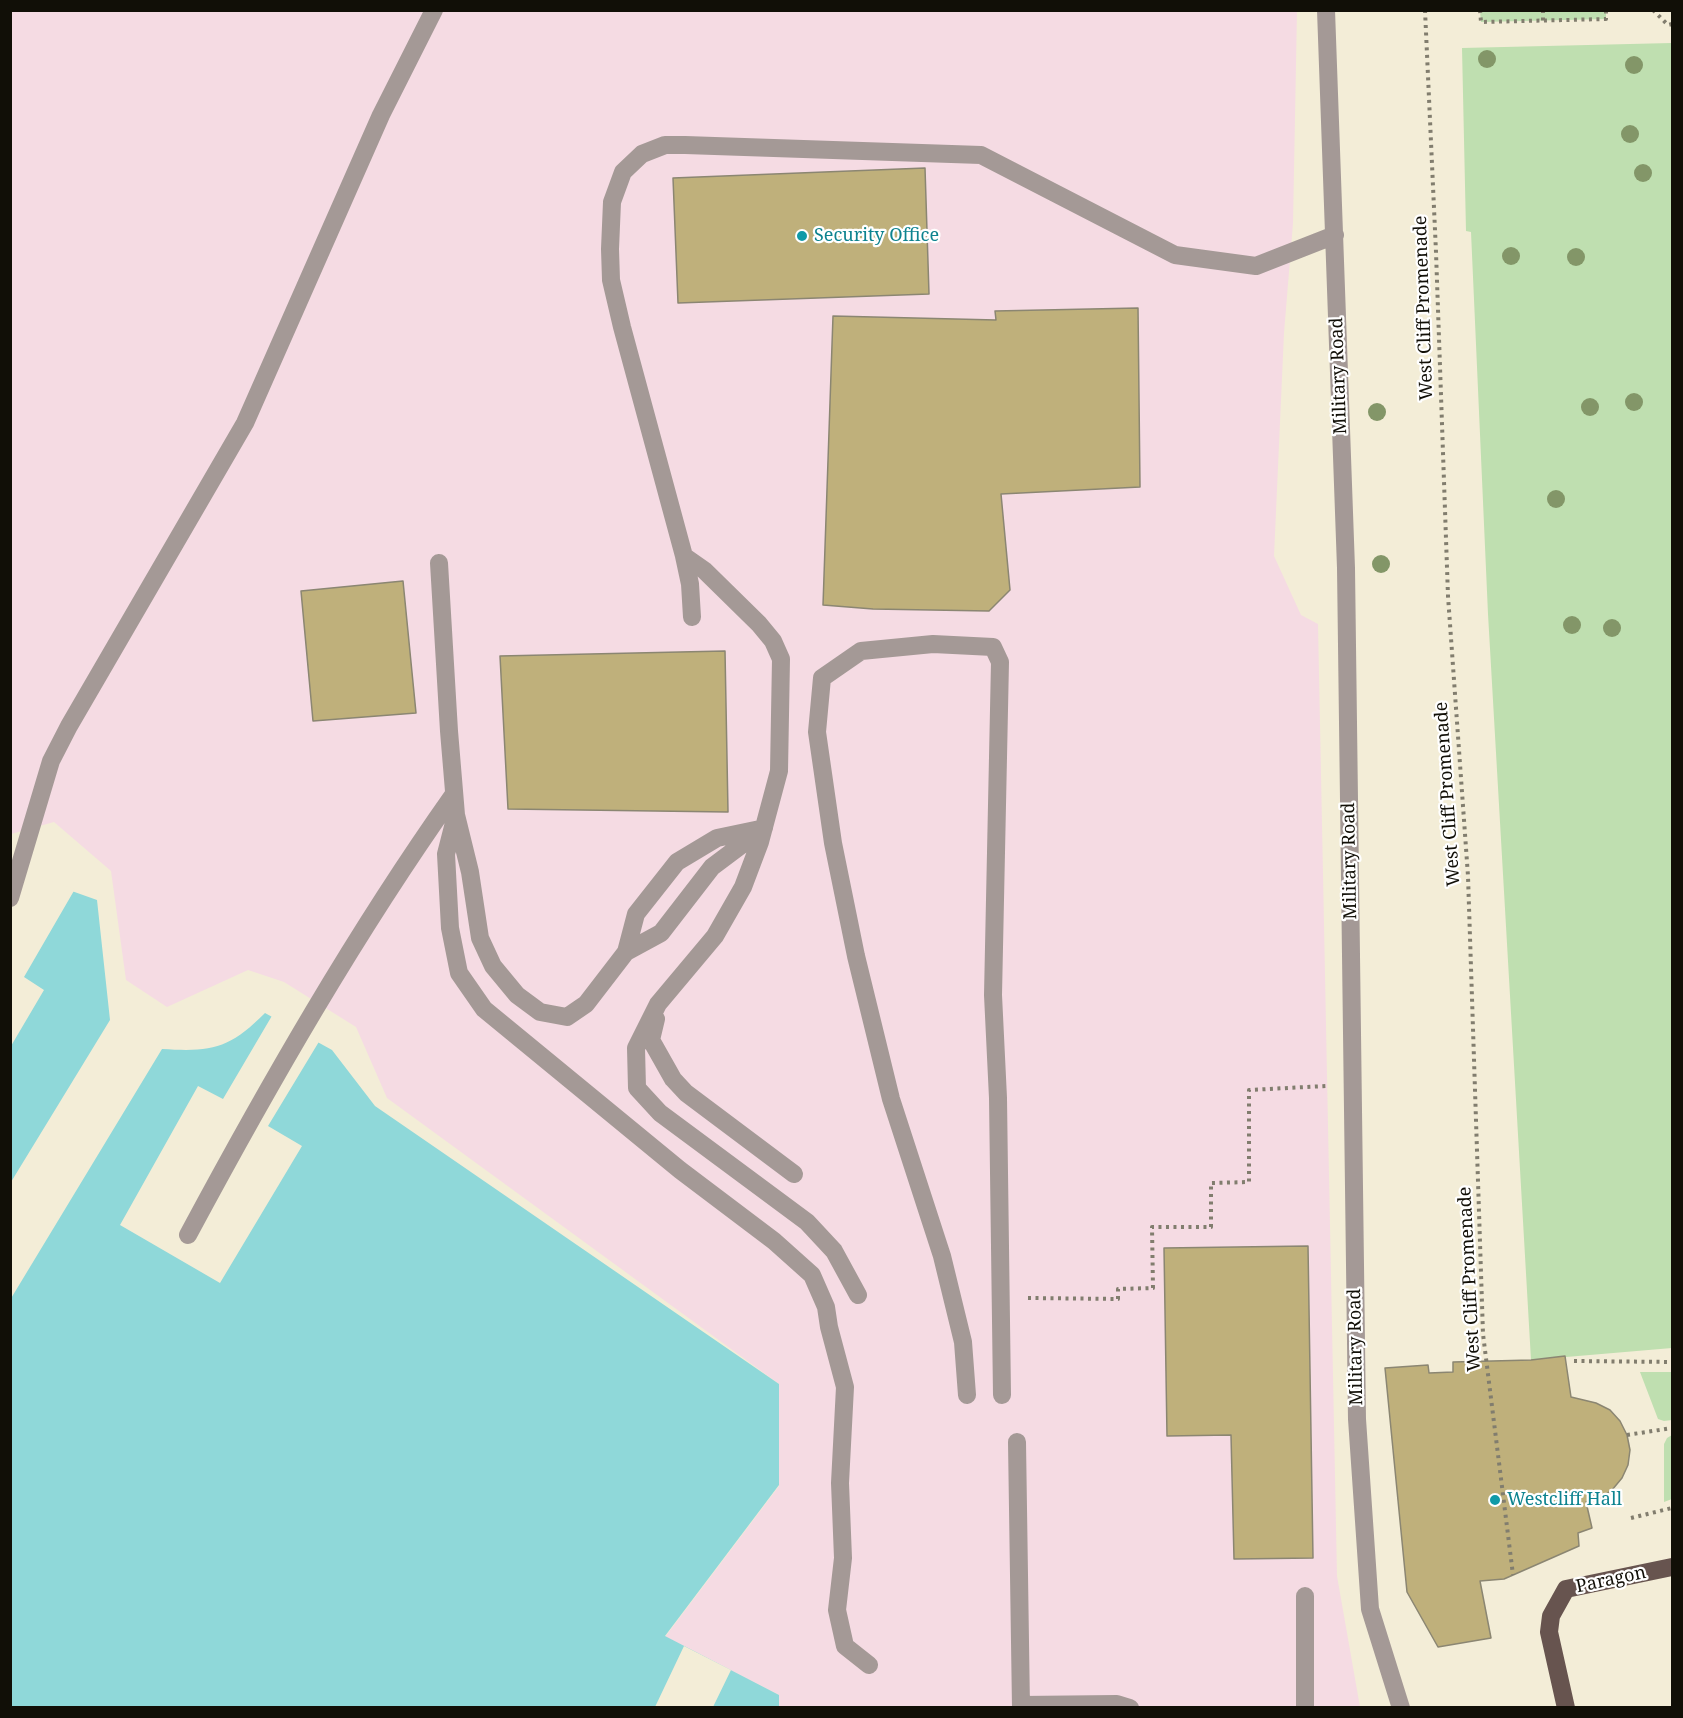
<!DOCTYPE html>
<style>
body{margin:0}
#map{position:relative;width:1683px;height:1718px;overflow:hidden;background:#f3edd7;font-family:"Noto Serif",serif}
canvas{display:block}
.frame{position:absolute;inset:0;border:12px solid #110f07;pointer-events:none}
</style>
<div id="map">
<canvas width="1683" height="1718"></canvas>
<div class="frame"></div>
</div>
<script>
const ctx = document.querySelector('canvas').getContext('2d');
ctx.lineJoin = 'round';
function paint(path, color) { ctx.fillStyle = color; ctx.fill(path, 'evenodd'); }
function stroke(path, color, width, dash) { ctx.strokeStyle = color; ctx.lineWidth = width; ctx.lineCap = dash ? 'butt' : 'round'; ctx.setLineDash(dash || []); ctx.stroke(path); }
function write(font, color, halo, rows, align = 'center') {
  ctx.font = font + ' "Noto Serif",serif'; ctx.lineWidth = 4.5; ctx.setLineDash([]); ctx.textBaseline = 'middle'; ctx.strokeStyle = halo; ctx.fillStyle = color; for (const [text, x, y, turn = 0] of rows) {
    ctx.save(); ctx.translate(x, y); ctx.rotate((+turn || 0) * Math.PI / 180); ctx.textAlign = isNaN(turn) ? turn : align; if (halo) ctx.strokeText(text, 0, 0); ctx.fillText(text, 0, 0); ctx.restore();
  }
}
const industrial = new Path2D(`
 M11,11H1297L1293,223L1284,333L1274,556L1301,615L1318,624L1337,1576L1360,1707H779V1695L665,1637L779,1486V1384L387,1098L356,1027L284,982L248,970L167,1007L126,980L111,871L54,822L11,834Z`);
const green = new Path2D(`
 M1480,11H1606V19L1481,22Z
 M1672,43V1348L1531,1360L1488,614L1471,232L1466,231L1462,48Z
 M1640,1372H1672V1420L1664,1421L1658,1419Z
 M1672,1435V1499L1664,1502V1444L1667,1438Z`);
const water = new Path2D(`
 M38,879L97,900L110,1020L11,1182V888Z
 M265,1013L332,1050L375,1106L779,1384V1485L665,1636L779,1695V1707H11L10,1300L162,1049C212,1052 229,1049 265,1013Z`);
const pier = new Path2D(`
 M38,876L75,889L24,977L44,990L11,1046L10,884Z
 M273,1014L320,1040L268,1126L302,1146L220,1283L120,1225L198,1086L223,1099Z
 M684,1646L731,1670L713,1707H655Z`);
const building = new Path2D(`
 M925,168L929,294L678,303L673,178Z
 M1138,308L1140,487L1001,494L1010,590L989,611L873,609L823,605L833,316L996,320L995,311Z
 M403,581L416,713L313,721L301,591Z
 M725,651L728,812L508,809L500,656Z
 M1308,1246L1313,1558L1234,1559L1231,1435L1167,1436L1164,1248Z
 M1565,1356L1571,1397L1596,1403L1610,1410L1620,1421L1627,1435L1630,1450L1628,1465L1622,1478L1612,1490L1600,1498L1586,1502L1592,1528L1578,1533L1579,1546L1504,1579L1480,1581L1491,1638L1438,1647L1407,1592L1385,1368L1428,1365L1429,1373L1453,1372V1362L1531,1360Z`);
const path = new Path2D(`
 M1425,10L1436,252L1448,596L1468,876L1483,1334L1513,1575
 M1480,10L1481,22L1606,19V10
 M1543,10V21
 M1653,10L1668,25L1672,24
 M1028,1298L1118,1299V1289L1153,1288L1152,1227H1211V1183L1249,1182V1090L1326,1086
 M1574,1361L1672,1362
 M1627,1435L1672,1428
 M1631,1518L1672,1508`);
const minor = new Path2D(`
 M1326,10L1346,568L1357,1419L1370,1609L1401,1708
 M684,556L704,570L759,624L773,641L781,659L779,771L760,842L743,887L715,936L658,1004L636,1048L637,1088L660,1113L807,1222L834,1251L858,1295
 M439,563L449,731L456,815L470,872L480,938L493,966L517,995L540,1012L567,1017L586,1004L626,952L661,933L712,867L764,828
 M692,617L690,584L684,556L622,327L611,280L610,249L612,202L623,172L642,154L665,145H685L981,155L1175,255L1256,266L1335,235
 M456,815L446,854L450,928L459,973L484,1009L680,1170L774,1241L812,1275L826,1307L829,1327L845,1387L840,1483L843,1558L837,1610L845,1646L869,1665
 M10,898L51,761L69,726L245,423L381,115L434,10
 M626,952L636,914L677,862L717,838L760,829
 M656,1019L651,1040L673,1079L686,1093L794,1174
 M188,1235C269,1084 355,934 454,794
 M967,1395L963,1342L942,1256L891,1099L856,956L833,843L817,732L822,678L861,651L933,644L993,647L1000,662L993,995L998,1098L1002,1395
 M1017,1442L1021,1708
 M1305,1596V1708
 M1021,1705L1117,1704L1130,1708`);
const major = new Path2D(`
 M1566,1708L1549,1632L1551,1616L1566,1589L1672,1567`);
const trees = [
 [1487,59],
 [1634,65],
 [1630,134],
 [1643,173],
 [1511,256],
 [1576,257],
 [1634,402],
 [1590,407],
 [1377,412],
 [1556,499],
 [1381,564],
 [1572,625],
 [1612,628]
];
const markers = [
 [802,236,6,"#0f9aa8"],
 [1495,1500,6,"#0f9aa8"]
];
const cultureNames = [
 ["Security Office",814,236],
 ["Westcliff Hall",1507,1500]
];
const streetNames = [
 ["West Cliff Promenade",1424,308,-92],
 ["Military Road",1339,376,-92],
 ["West Cliff Promenade",1448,794,-94],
 ["Military Road",1350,861,-91],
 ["West Cliff Promenade",1470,1279,-93],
 ["Military Road",1356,1347,-91],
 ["Paragon",1611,1580,-12]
];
paint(industrial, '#f5dbe3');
paint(green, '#bfdfb0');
paint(water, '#8fd8d9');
paint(pier, '#f3edd7');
paint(building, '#bfb07b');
stroke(building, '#8b8672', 1.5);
stroke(path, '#817d6e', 4, [3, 4.5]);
stroke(minor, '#a49996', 18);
stroke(major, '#67544f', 18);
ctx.fillStyle = '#839668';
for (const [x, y] of trees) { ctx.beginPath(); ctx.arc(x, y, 9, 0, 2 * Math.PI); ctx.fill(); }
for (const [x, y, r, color] of markers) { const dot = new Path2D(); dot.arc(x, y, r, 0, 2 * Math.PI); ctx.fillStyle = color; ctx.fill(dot); stroke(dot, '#fff', 2); }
write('18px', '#0d838f', '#fff', cultureNames, 'left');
write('18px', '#110f07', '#fff', streetNames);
</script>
